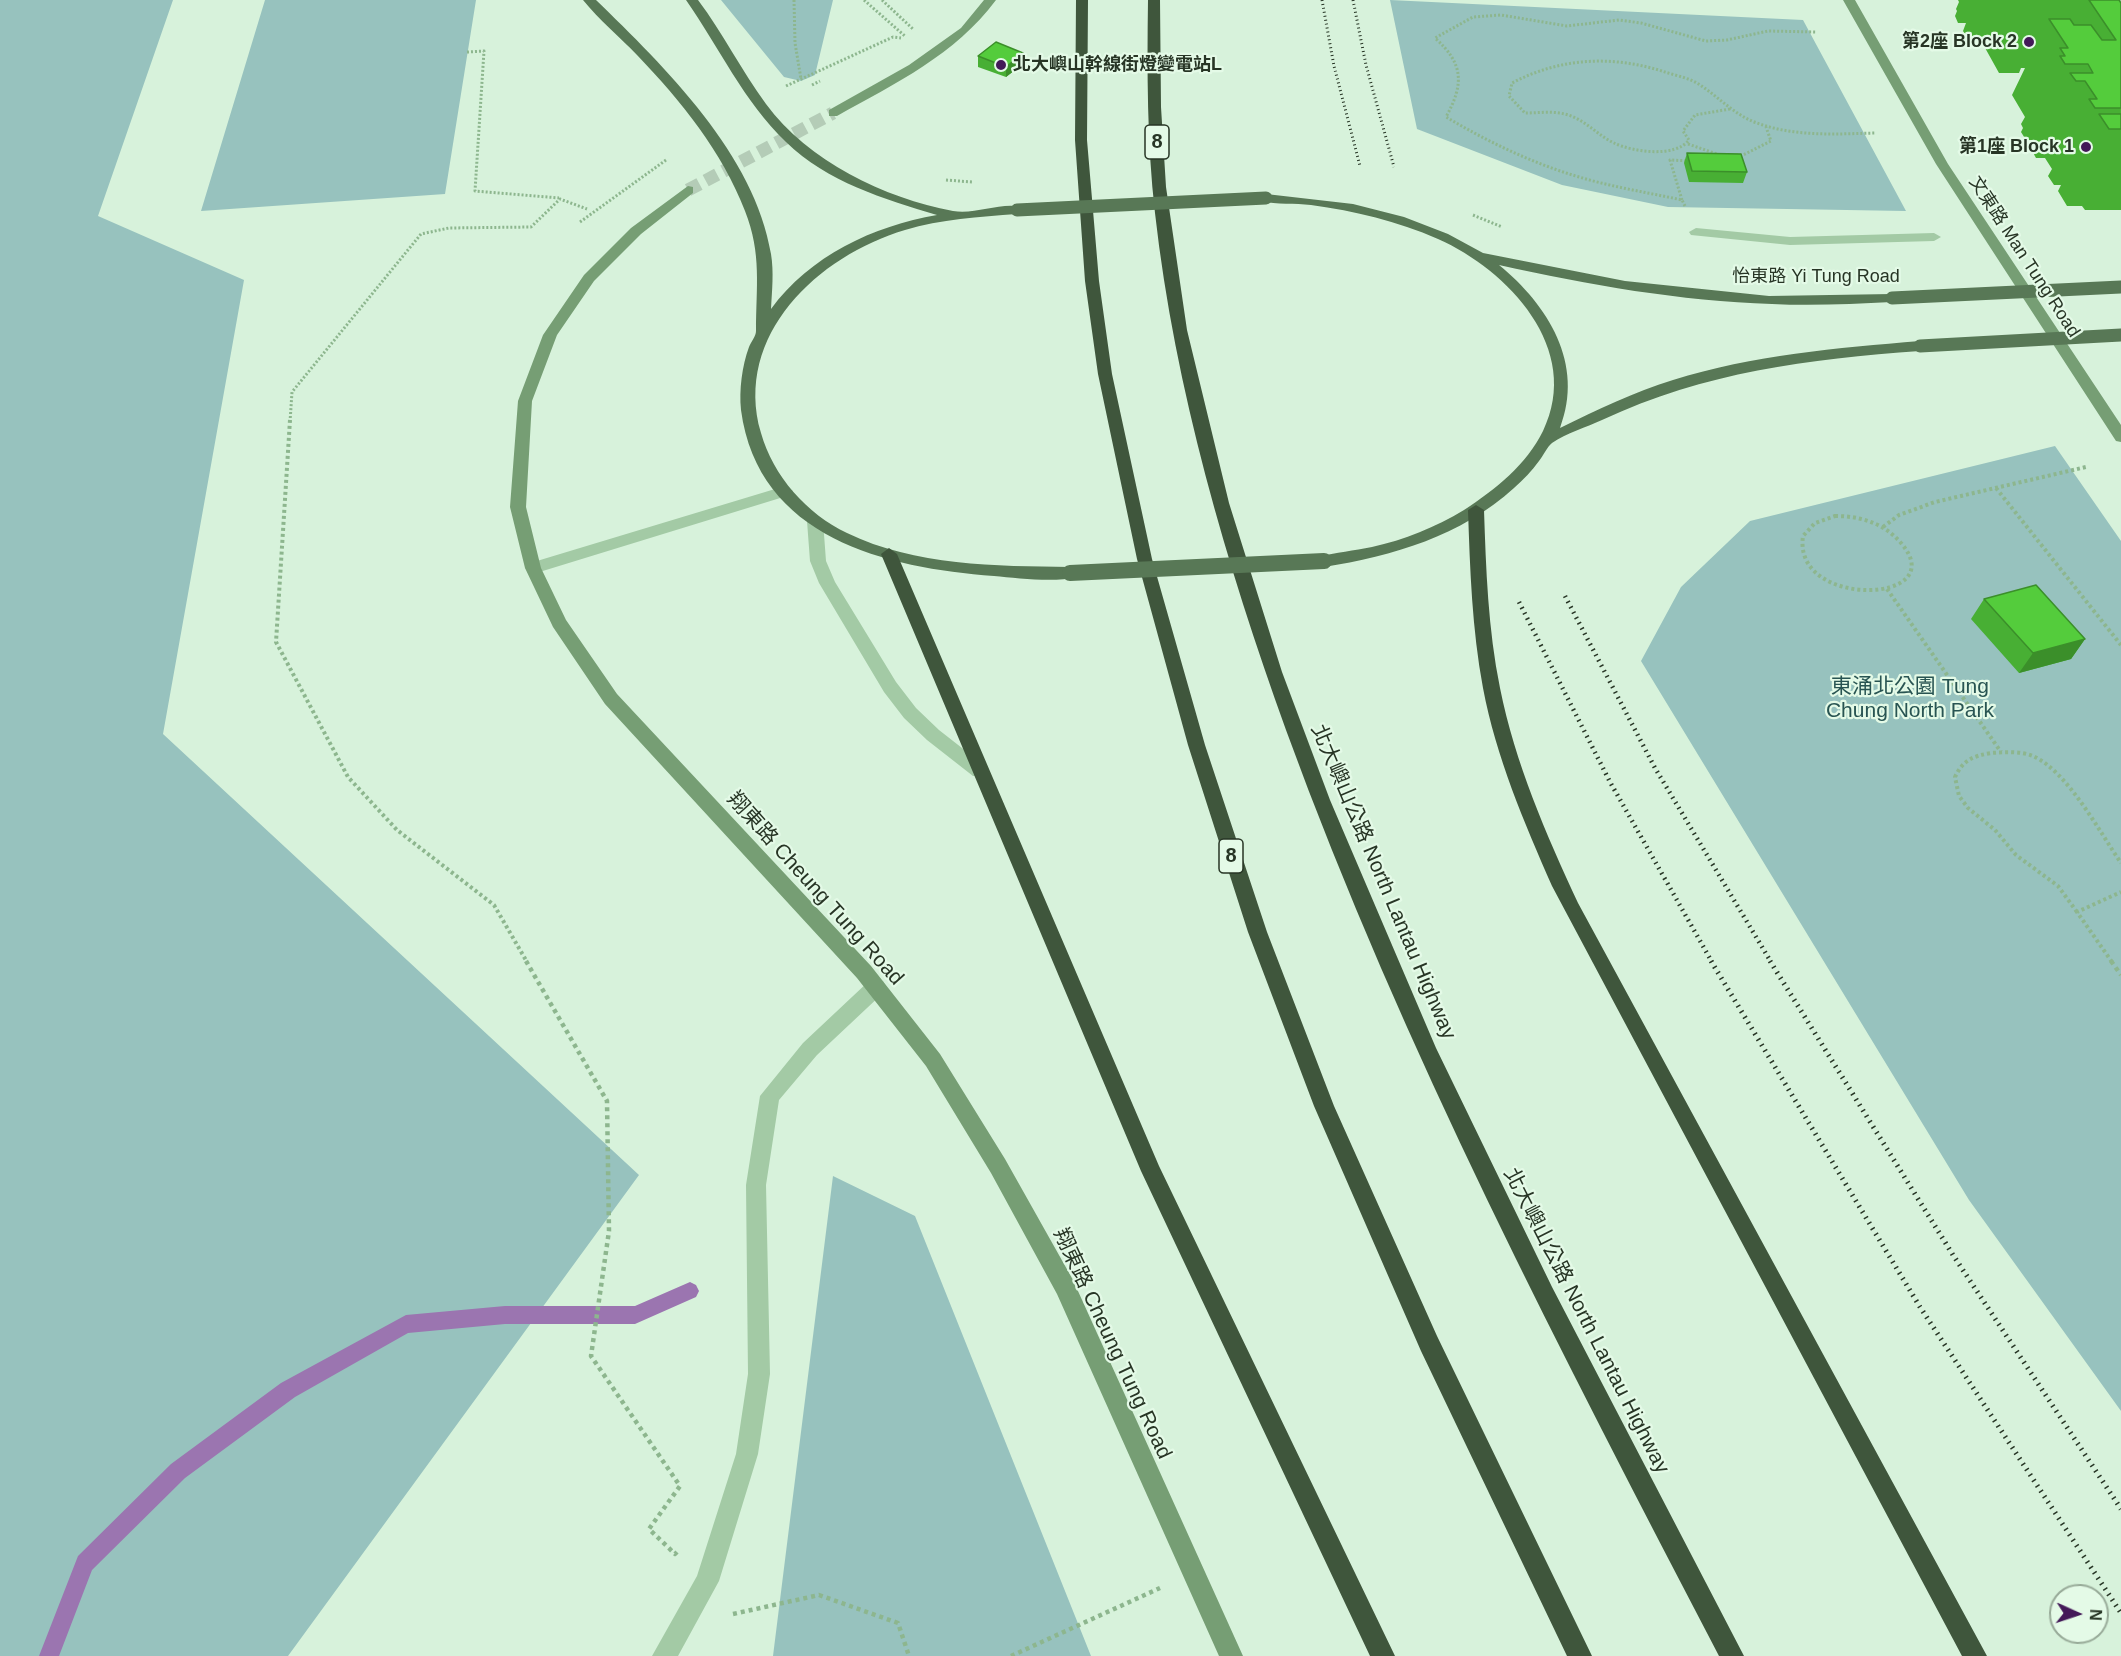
<!DOCTYPE html>
<meta charset="utf-8">
<style>
body{margin:0}
#map{position:relative;width:2121px;height:1656px;overflow:hidden;background:#d7f2db;font-family:Arial,sans-serif}
canvas{display:block}
.north{position:absolute;left:2049px;top:1584px;width:60px;height:60px;box-sizing:border-box;background:#e4fae7;border:2px solid #98ab99;border-radius:50%;rotate:93deg;font-size:16px;font-weight:700;line-height:24px;text-align:center;color:#273525}
.north::after{content:'';display:block;margin:auto;width:21px;height:27px;background:#431958;clip-path:polygon(50% 0,100% 100%,50% 72%,0 100%)}
</style>
<div id="map">
<canvas width="2121" height="1656"></canvas>
<div class="north">N</div>
</div>
<script>
const ctx = document.querySelector('canvas').getContext('2d');
ctx.lineJoin = 'round';
function paint(path, color) { ctx.fillStyle = color; ctx.fill(path, 'evenodd'); }
function stroke(path, color, width, dash) { ctx.strokeStyle = color; ctx.lineWidth = width; ctx.lineCap = dash ? 'butt' : 'round'; ctx.setLineDash(dash || []); ctx.stroke(path); }
function write(font, color, halo, rows, align = 'center') {
  ctx.font = font + ' Arial,"Noto Sans TC",sans-serif'; ctx.lineWidth = 4.5; ctx.setLineDash([]); ctx.textBaseline = 'middle'; ctx.strokeStyle = halo; ctx.fillStyle = color; for (const [text, x, y, turn = 0] of rows) {
    ctx.save(); ctx.translate(x, y); ctx.rotate((+turn || 0) * Math.PI / 180); ctx.textAlign = isNaN(turn) ? turn : align; if (halo) ctx.strokeText(text, 0, 0); ctx.fillText(text, 0, 0); ctx.restore();
  }
}
const green = new Path2D(`
 M0,0H173L98,216L244,280L163,734L639,1175L288,1656H0Z
 M265,0H476L445,194L201,211Z
 M721,0H833L815,75L801,81L784,77Z
 M1390,0L1803,20L1906,211L1668,207L1562,185L1417,129Z
 M2055,446L2121,541V1411L1969,1200L1641,661L1681,587L1750,521Z
 M833,1176L915,1216L1091,1656H773Z`);
const stream = new Path2D(`
 M690,1282L696,1285L699,1291L696,1297L635,1324H505L408,1333L295,1397L185,1478L92,1570L59,1656H39L78,1556L171,1464L281,1383L406,1315L505,1306H635Z`);
const secondaryTunnel = new Path2D(`
 M688,190L833,113`);
const pathFar2 = new Path2D(`
 M794,0L795,43L801,79
 M864,0L906,37
 M882,0L914,30
 M467,52L484,51L475,191L559,198
 M812,85L820,81
 M786,86L893,37L901,38
 M1730,109L1695,115L1683,131L1689,140C1675,158 1633,152 1614,143C1599,136 1587,122 1571,116C1556,110 1540,113 1525,113L1509,96L1512,83C1560,58 1610,55 1662,71C1673,75 1686,77 1697,83C1718,96 1734,115 1757,123C1795,137 1836,134 1875,133
 M1688,144L1717,154
 M1736,155H1743L1771,141L1766,127
 M946,180L972,182
 M1682,200L1670,160L1690,161
 M1685,206L1682,200C1650,193 1618,188 1586,179C1536,165 1490,143 1446,117C1464,84 1464,64 1435,38L1473,17L1501,15L1567,26L1619,20L1641,23L1706,41L1727,40L1768,31L1816,32
 M1473,215L1502,227
 M580,222L666,160
 M290,422L292,392L421,234L449,228L531,227L560,199L587,209`);
const pathFar1 = new Path2D(`
 M290,420L276,642L348,777L397,830L494,905L527,962
 M1996,488L2121,645
 M1835,516C1860,516 1884,523 1901,543C1954,604 1792,610 1803,536L1815,523Z
 M1883,527L1899,515L1935,502L2086,467
 M1887,589L2001,752
 M2077,912L2058,886L2016,855L1995,830L1968,808L1959,796L1955,777C1963,760 1973,756 1991,753C2004,752 2021,751 2033,756C2068,772 2099,831 2121,863
 M2112,962L2077,912L2121,892`);
const path = new Path2D(`
 M526,961L607,1101L609,1231L591,1356L680,1486L649,1529L675,1554L677,1552
 M2111,961L2121,975
 M733,1614L819,1595L898,1623L909,1656
 M1011,1656L1160,1588`);
const lane = new Path2D(`
 M2114,0H2121V4Z
 M785,486L793,491L790,495L533,574L525,568L527,564Z
 M815,516L823,521L826,561L835,582L896,682L916,708L939,730L985,766L988,771L985,776H973L927,740L904,718L884,692L819,583L810,561L807,521Z`);
const street = new Path2D(`
 M1696,228L1790,237L1934,233L1941,237L1934,241L1790,245L1691,235L1689,232Z
 M876,979L883,981L886,987L883,993L817,1055L779,1100L766,1185L770,1374L758,1454L719,1581L678,1656H652L697,1576L736,1454L748,1374L746,1185L760,1096L803,1043L869,981Z`);
const secondary = new Path2D(`
 M984,0H996C955,55 896,83 837,116H829V110L909,65L961,28Z
 M1843,0H1855L1948,164L2121,425V442L2116,441L1936,164Z
 M688,186L693,187V193L641,234L594,281L557,335L532,401L526,507L541,568L566,620L617,694L871,966L940,1054L1005,1159L1073,1280L1243,1656H1219L1057,1294L991,1173L926,1066L857,978L605,704L553,627L525,568L510,507L518,401L543,335L584,275L631,228Z`);
const primary = new Path2D(`
 M583,0H596C665,67 755,155 771,254C774,272 772,291 771,309C810,256 873,226 937,215C884,199 827,182 786,142C744,102 719,47 686,0H698C723,33 741,70 766,104C808,161 884,198 953,211C975,215 1000,202 1022,207L1024,210L1017,214C979,217 941,219 905,230C818,256 733,335 761,433C773,476 807,514 847,533C915,566 996,566 1070,567L1076,569L1078,573L1076,577C1055,583 1017,578 994,576C886,568 758,538 741,410C739,390 742,366 749,347C751,342 756,336 756,331C756,287 762,254 745,211C722,151 681,101 637,55C620,37 599,20 583,0Z
 M1266,194L1353,204L1404,217L1448,234L1483,253L1625,281L1769,296L1892,294L1899,298L1892,302C1852,304 1812,306 1772,304C1680,301 1589,285 1499,265C1548,305 1585,364 1560,428C1597,410 1634,392 1673,380C1753,355 1837,348 1920,341L1927,346L1920,351C1808,359 1705,372 1602,420C1587,427 1566,433 1552,443C1547,447 1543,456 1539,461C1532,471 1523,480 1514,488C1461,536 1393,556 1324,567L1318,565L1316,561L1318,557C1336,552 1354,551 1372,547C1404,540 1436,527 1464,510C1495,490 1527,464 1543,431C1583,349 1508,270 1438,239C1397,221 1355,211 1311,205C1295,203 1277,205 1261,201L1259,198Z`);
const highway = new Path2D(`
 M1076,0H1088L1087,140L1099,281L1112,374L1152,559L1205,745L1267,932L1334,1106L1437,1336L1592,1656H1567L1421,1351L1314,1106L1248,932L1188,745L1137,559L1098,374L1085,281L1075,140Z
 M1148,0H1160L1161,107L1166,187L1187,330L1229,503L1282,672L1330,800L1436,1048L1552,1287L1744,1656H1719C1562,1354 1403,1051 1286,730C1226,563 1175,390 1155,213C1147,143 1147,71 1148,0Z
 M1476,505L1484,510C1486,569 1488,629 1500,688C1515,763 1546,834 1578,903L1987,1656H1962L1552,886C1524,822 1496,757 1483,688C1472,629 1470,569 1468,510Z
 M889,548L897,554L1159,1166L1395,1656H1370L1141,1171L881,554Z`);
const railFar2 = new Path2D(`
 M1322,0L1334,66L1360,166
 M1353,0L1366,65L1394,167`);
const railFar1 = new Path2D(`
 M1565,596L1655,768L1771,962
 M1519,602L1610,782L1712,962`);
const rail = new Path2D(`
 M1711,961L1920,1307L2121,1613
 M1770,961L1953,1255L2121,1509`);
const primaryBridgeFar1 = new Path2D(`
 M1017,210L1266,198
 M1892,298L2121,287
 M1920,346L2121,335`);
const primaryBridge = new Path2D(`
 M1070,573L1324,561`);
const wall = new Path2D(`
 M1958,0H2119L2121,3V210H2085L2082,206H2067L2058,191L2061,185H2054L2048,176L2052,169L2045,158H2036L2031,149L2035,140H2026L2021,132L2023,128L2021,124L2025,117L2012,95L2025,68H2021L2019,73H1999L1984,46H1976L1972,39L1967,38L1963,31L1966,23H1958L1955,16L1957,11L1956,9L1959,2Z
 M1023,53L1024,63L1006,77L978,67V56Z
 M1687,153L1747,172L1743,183L1689,182L1684,163Z
 M1984,599L2085,639L2071,659L2019,673L1971,619Z`);
const shadedWall = new Path2D(`
 M1023,53L1024,63L1006,77V67Z
 M2085,639L2071,659L2019,673L2033,653Z`);
const building = new Path2D(`
 M2089,0H2119L2121,3V108H2095L2089,99H2097L2085,81H2076L2070,73H2093L2088,64H2065L2060,56H2065L2060,48H2068L2049,19H2070L2074,25H2091L2102,40H2116Z
 M996,42L1023,53L1006,67L978,56Z
 M2099,114H2121V129H2109Z
 M1687,153L1741,154L1747,172L1692,171Z
 M2036,585L2085,639L2033,653L1984,599Z`);
const markers = [
 [2029,42,6,"#431958"],
 [1001,65,6,"#431958"],
 [2086,147,6,"#431958"]
];
const farPoinames = [
 ["第2座 Block 2",2017,42],
 ["北大嶼山幹線街燈變電站L",1013,65,"left"],
 ["第1座 Block 1",2074,147]
];
const farStreetnames = [
 ["文東路 Man Tung Road",2024,257,57],
 ["怡東路 Yi Tung Road",1816,277]
];
const shields = [
 [1157,142,24],
 [1231,856,24]
];
const shieldNames = [
 ["8",1157,142],
 ["8",1231,856]
];
const parkNames = [
 ["東涌北公園 Tung",1910,687],
 ["Chung North Park",1910,711]
];
const streetNames = [
 ["北大嶼山公路 North Lantau Highway",1383,882,67],
 ["翔東路 Cheung Tung Road",815,889,48],
 ["北大嶼山公路 North Lantau Highway",1586,1321,63],
 ["翔東路 Cheung Tung Road",1112,1344,65]
];
paint(green, '#97c2be');
paint(stream, '#9b75b0');
stroke(secondaryTunnel, '#b4ccb7', 13, [13, 7]);
stroke(pathFar2, '#8db68e', 3, [2, 2]);
stroke(pathFar1, '#8db68e', 4, [3, 3]);
stroke(path, '#8db68e', 4.5, [4, 4]);
paint(lane, '#a3caa5');
paint(street, '#a3caa5');
paint(secondary, '#769e74');
paint(primary, '#587856');
paint(highway, '#3f563c');
stroke(railFar2, '#273525', 3, [1, 3]);
stroke(railFar1, '#273525', 4.5, [1.5, 4.5]);
stroke(rail, '#273525', 5, [1.5, 5]);
stroke(primaryBridgeFar1, '#587856', 13);
stroke(primaryBridge, '#587856', 16);
paint(wall, '#48af34');
paint(shadedWall, '#3b8f2a');
paint(building, '#54cc3c');
stroke(building, '#3b8f2a', 1.5);
for (const [x, y, r, color] of markers) { const dot = new Path2D(); dot.arc(x, y, r, 0, 2 * Math.PI); ctx.fillStyle = color; ctx.fill(dot); stroke(dot, '#e4fae7', 2); }
write('bold 18px', '#273525', '#e4fae7', farPoinames, 'right');
write('18px', '#273525', '#e4fae7', farStreetnames);
for (const [x, y, w] of shields) { const box = new Path2D(); box.roundRect(x - w / 2, y - 17, w, 34, 4.5); ctx.fillStyle = '#e4fae7'; ctx.fill(box); stroke(box, '#273525', 1.5); }
write('bold 20px', '#273525', null, shieldNames);
write('21px', '#285452', '#e4fae7', parkNames);
write('21px', '#273525', '#e4fae7', streetNames);
</script>
